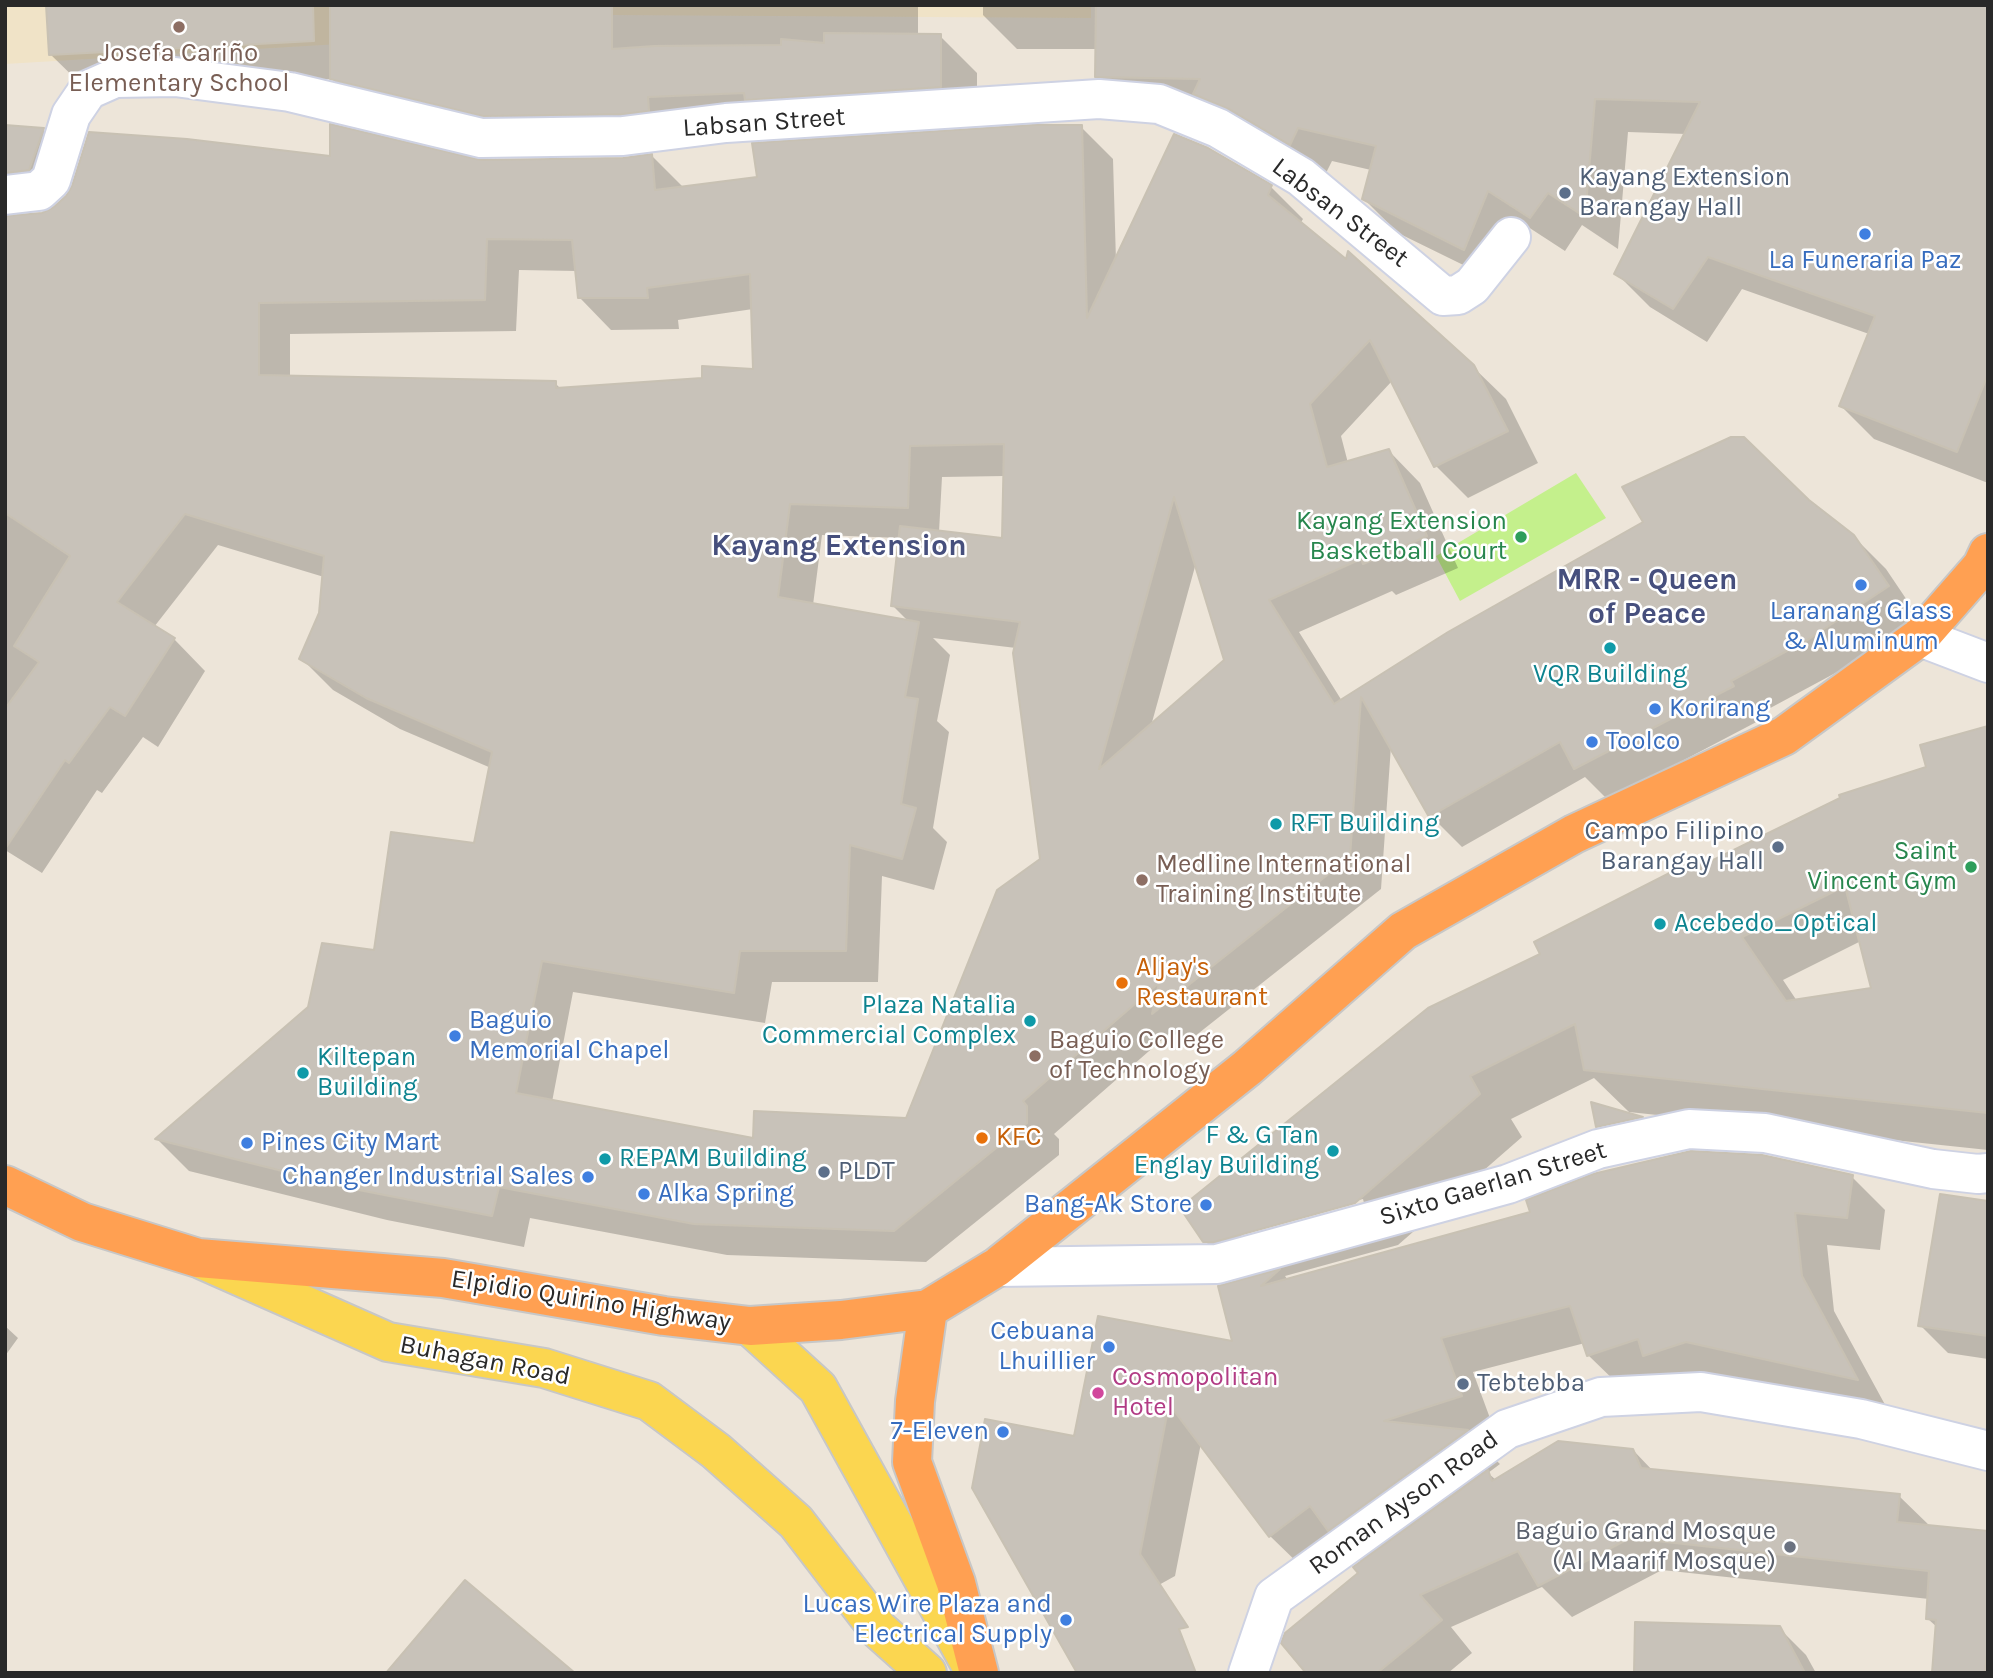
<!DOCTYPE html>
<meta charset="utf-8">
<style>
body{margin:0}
#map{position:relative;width:1993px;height:1678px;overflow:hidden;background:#ede5d9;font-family:Karla,sans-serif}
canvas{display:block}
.frame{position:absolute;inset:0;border:7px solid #292929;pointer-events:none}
</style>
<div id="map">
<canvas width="1993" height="1678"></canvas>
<div class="frame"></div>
</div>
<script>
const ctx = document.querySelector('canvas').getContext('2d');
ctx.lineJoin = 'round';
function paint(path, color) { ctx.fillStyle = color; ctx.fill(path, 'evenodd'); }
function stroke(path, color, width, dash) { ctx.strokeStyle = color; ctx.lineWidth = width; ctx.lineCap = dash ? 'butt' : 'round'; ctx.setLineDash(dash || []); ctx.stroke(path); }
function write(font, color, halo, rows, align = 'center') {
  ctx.font = font + ' Karla,sans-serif'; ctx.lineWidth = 5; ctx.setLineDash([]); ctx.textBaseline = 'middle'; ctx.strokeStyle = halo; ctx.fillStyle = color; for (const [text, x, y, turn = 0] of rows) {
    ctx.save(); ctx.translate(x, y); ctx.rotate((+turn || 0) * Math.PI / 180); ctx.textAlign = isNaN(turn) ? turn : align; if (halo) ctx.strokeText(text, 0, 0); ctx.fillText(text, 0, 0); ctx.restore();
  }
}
const education = new Path2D(`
 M5,5H1091V18L602,15L357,43L5,64Z`);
const pitch = new Path2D(`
 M1576,473L1606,518L1460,601L1436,556Z`);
const shadow = new Path2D(`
 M48,5H918V36H940L977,73V124L784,136L369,116L332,79L88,91L50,54Z
 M983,5H1988V483L1874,439L1841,406L1869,334L1742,289L1707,342L1650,307L1616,273L1686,134L1628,132L1618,249L1582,225L1565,251L1522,223L1498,282L1398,233L1364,199L1371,170L1332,161L1324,177L1130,110L1096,77L1097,49H1017L983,15Z
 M5,127L43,130L66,152L6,210L7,219L42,214L331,158L481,162L624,160L652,156L684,188L759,178L1081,127L1113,159L1116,261L1271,187L1303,219L1300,224L1473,367L1506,399L1538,463L1468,498L1436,466L1392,381L1341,436L1348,463L1389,451L1420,483L1458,568L1396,595L1392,591L1299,632L1342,701L1808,501L1853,536L1886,569L1919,618L1841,670L1761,713L1764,718L1608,800L1585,777L1462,847L1431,816L1391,746L1381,889L1185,1044L1172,1031L1054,1134L1059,1139V1155L926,1262L727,1255L530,1218L524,1247L387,1220L189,1171L158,1140L376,952L475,845L491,768L400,729L333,690L301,658L321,614L324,577L218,545L154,627L174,639L205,671L158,747L143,737L102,793L97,790L42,873L5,850ZM519,270L577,271L580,298L611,330L679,329L678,320L753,309L754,371L703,379L561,389L555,383L290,378V334L516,331ZM1005,476L1004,540L939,532L942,477ZM822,535L900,538L892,605L909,622L813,605ZM1196,563L1226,660L1151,726ZM933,638L1016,648L1042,860L907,1120L755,1140L552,1102L573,992L765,1023L772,982H878L882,876L934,890L947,842L933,828L949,732L937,721L950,655Z
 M1988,728V1150L1629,1112L1594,1078L1511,1119L1522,1137L1398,1245L1285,1276L1288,1280L1852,1177L1885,1210L1880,1250L1827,1245L1834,1311L1889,1412L1720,1375L1678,1388L1664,1374L1622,1388L1588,1355L1585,1343L1473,1372L1494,1429L1471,1436L1500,1464L1488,1473L1496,1480L1633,1450L1653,1471L1899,1496L1931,1527L1988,1533V1673H1934L1938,1628L1928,1619L1929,1599L1662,1570L1572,1617L1542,1587L1451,1627L1472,1653L1448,1673H1308L1360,1574L1362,1563L1341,1541L1304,1569L1270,1536L1201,1443L1175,1576L1148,1591L1076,1438L1234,1344L1244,1281L1205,1241L1543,955L1701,859L1707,865L1928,768ZM1861,941L1873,989L1797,1001L1783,980ZM1363,1199L1364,1203L1240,1237L1245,1232Z
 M1988,1203V1359L1948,1353L1920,1325Z
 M5,1326L18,1338L5,1356Z
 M1779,1628L1806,1655L1816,1673H1636Z`);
const building = new Path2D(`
 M46,5H313L314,41L49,55Z
 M330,5H612V49L655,46L781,45V39L824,43V33L941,34V87L745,100L744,93L648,97L649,111L621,114L483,116L330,79Z
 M1096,5H1988V374L1957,452L1839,406L1875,316L1708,257L1673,309L1614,274L1700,102L1595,99L1585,217L1548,193L1530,218L1488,191L1464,250L1362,199L1376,146L1298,128L1290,145L1229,109L1193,94L1200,79L1095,77Z
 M330,124L481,160L623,158L652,154L655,190L757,177L752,143L1033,125H1082L1087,318L1174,134L1208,148L1272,185L1268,195L1346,259L1348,251L1474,365L1508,431L1434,467L1370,340L1310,404L1327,467L1389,449L1427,536L1363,564L1361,559L1269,600L1334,704L1448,632L1643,522L1622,487L1731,437H1744L1809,500L1854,535L1889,586L1809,639L1731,681L1734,686L1574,769L1560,742L1429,817L1361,697L1350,857L1152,1014L1159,983L1023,1101L1027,1106V1123L894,1231L694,1224L499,1187L492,1216L354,1189L155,1139L308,1007L322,943L374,950L391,832L474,843L492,752L366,698L299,659L319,613L324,556L185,514L117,602L175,638L125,716L110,707L69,763L65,760L5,849V709L39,662L14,646L70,556L5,513V216L42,213L54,207L66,196L72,186L89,132L187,139L330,156ZM487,239L572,240L578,298H648L647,288L750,274L753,369L702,366V378L556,388V381L259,375V303L485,300ZM1004,444L1002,538L900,526L891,606L1020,622L1013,653L1040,859L997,890L906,1118L754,1111L753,1138L516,1093L542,961L734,993L740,951H846L850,845L902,859L916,808L901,804L918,699L905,697L919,622L778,597L790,504L908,508L910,446ZM1174,497L1224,660L1099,769Z
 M5,125L44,128L29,170L5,173Z
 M1988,726V1113L1584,1070L1575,1024L1470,1076L1480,1094L1355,1203L1214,1242H1203L1180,1208L1428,1008L1540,954L1534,942L1701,857L1705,864L1840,798L1839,795L1926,767L1920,745ZM1845,886L1871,988L1786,1001L1742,937Z
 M1591,1102L1643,1117L1596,1127Z
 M1691,1151L1762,1155L1853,1175L1847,1218L1795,1213L1802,1276L1858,1380L1686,1342L1643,1356L1638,1339L1587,1356L1570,1306L1441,1338L1462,1396L1384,1421L1468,1430L1328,1531L1310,1506L1269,1537L1169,1404L1140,1554L1188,1627L1179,1629L1196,1673H1077L972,1488L985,1419L1074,1436L1098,1316L1232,1341L1218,1286L1280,1269L1261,1286L1530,1212L1526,1200L1593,1174Z
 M1940,1194L1988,1201V1336L1918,1326Z
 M1558,1441L1633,1449L1641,1468L1900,1494L1897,1522L1988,1531V1644L1985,1673H1932L1936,1620L1926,1619L1929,1571L1630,1538L1538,1586L1518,1551L1420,1595L1442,1620L1377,1673H1306L1281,1643L1285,1633L1358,1573L1353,1567L1488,1470L1492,1481Z
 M465,1580L575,1673H386Z
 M1635,1622L1780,1626L1805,1673H1634Z`);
const minor = new Path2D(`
 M5,195L39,191L51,180L71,115L88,90L115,78L175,77L290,92L481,138L623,136L726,123L1099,99L1159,104L1218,128L1301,177L1443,296L1458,295L1472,286L1511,237
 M1920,637L1988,663
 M997,1267L1217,1264L1508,1184L1598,1149L1689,1129L1765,1133L1933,1169L1978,1174L1988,1173
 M1248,1673L1274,1597L1507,1429L1601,1397L1701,1392L1861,1419L1988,1451`);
const major = new Path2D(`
 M203,1260L388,1342L544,1368L649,1401L716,1451L796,1522L879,1630L927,1673
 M750,1326L818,1388L971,1665`);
const highway = new Path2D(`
 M5,1185L82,1222L198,1258L443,1278L664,1316L750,1326L841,1320L928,1309L997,1267L1247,1068L1403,931L1574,834L1784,736L1920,637L1982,566L1988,553
 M928,1309L915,1401L912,1462L956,1583L979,1673`);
const markers = [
 [179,27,7,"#8d6e63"],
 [1565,193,7,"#5c6f8a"],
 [1865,234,7,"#3f7fe0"],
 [1521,537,7,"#2e9e5b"],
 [1861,585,7,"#3f7fe0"],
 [1610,648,7,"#0f9aa8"],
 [1655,709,7,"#3f7fe0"],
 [1592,742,7,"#3f7fe0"],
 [1276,824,7,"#0f9aa8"],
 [1778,847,7,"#5c6f8a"],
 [1971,867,7,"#2e9e5b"],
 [1142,880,7,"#8d6e63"],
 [1660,924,7,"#0f9aa8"],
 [1122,983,7,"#e8710a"],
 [1030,1021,7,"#0f9aa8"],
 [455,1036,7,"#3f7fe0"],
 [1035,1056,7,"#8d6e63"],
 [303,1073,7,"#0f9aa8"],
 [982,1138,7,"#e8710a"],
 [247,1143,7,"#3f7fe0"],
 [1333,1151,7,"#0f9aa8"],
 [605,1159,7,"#0f9aa8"],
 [824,1172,7,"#5c6f8a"],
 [588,1177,7,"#3f7fe0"],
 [644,1194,7,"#3f7fe0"],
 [1206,1205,7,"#3f7fe0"],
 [1109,1347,7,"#3f7fe0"],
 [1463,1384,7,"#5c6f8a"],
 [1098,1393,7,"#d1479c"],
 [1003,1432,7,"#3f7fe0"],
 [1790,1547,7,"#6b7280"],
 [1066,1620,7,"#3f7fe0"]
];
const educationNames = [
 ["Josefa Cariño",179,54,"center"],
 ["Elementary School",179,84,"center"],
 ["Medline International",1156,865],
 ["Training Institute",1156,895],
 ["Baguio College",1049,1041],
 ["of Technology",1049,1071]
];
const streetNames = [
 ["Labsan Street",764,123,-4],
 ["Labsan Street",1340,213,37],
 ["Sixto Gaerlan Street",1493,1184,-17],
 ["Elpidio Quirino Highway",591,1301,9],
 ["Buhagan Road",485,1361,11],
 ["Roman Ayson Road",1404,1503,-36]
];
const serviceNames = [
 ["Kayang Extension",1579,178],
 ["Barangay Hall",1579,208],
 ["Campo Filipino",1764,832,"right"],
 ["Barangay Hall",1764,862,"right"],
 ["PLDT",838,1172],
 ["Tebtebba",1477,1384]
];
const shopNames = [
 ["La Funeraria Paz",1865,261,"center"],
 ["Laranang Glass",1861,612,"center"],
 ["& Aluminum",1861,642,"center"],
 ["Korirang",1669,709],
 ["Toolco",1606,742],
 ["Baguio",469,1021],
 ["Memorial Chapel",469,1051],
 ["Pines City Mart",261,1143],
 ["Changer Industrial Sales",574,1177,"right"],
 ["Alka Spring",658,1194],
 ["Bang-Ak Store",1192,1205,"right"],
 ["Cebuana",1095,1332,"right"],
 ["Lhuillier",1095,1362,"right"],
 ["7-Eleven",989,1432,"right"],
 ["Lucas Wire Plaza and",1052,1605,"right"],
 ["Electrical Supply",1052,1635,"right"]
];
const leisureNames = [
 ["Kayang Extension",1507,522],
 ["Basketball Court",1507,552],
 ["Saint",1957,852],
 ["Vincent Gym",1957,882]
];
const cultureNames = [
 ["VQR Building",1610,675,"center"],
 ["RFT Building",1290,824],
 ["Acebedo_Optical",1674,924],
 ["Plaza Natalia",1016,1006,"right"],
 ["Commercial Complex",1016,1036,"right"],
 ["Kiltepan",317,1058],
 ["Building",317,1088],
 ["F & G Tan",1319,1136,"right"],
 ["Englay Building",1319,1166,"right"],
 ["REPAM Building",619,1159]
];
const foodNames = [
 ["Aljay's",1136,968],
 ["Restaurant",1136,998],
 ["KFC",996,1138]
];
const hotelNames = [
 ["Cosmopolitan",1112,1378],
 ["Hotel",1112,1408]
];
const worshipNames = [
 ["Baguio Grand Mosque",1776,1532],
 ["(Al Maarif Mosque)",1776,1562]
];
const quarterNames = [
 ["Kayang Extension",839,546],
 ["MRR - Queen",1647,580],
 ["of Peace",1647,614]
];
paint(education, '#f0e3c7');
paint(pitch, '#c4f08c');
paint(shadow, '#0003');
paint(building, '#c8c2b9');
stroke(building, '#c8c1b3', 2);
stroke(minor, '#ced2e3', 42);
stroke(major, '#c7c7c7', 42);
stroke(highway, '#c7c7c7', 42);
stroke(minor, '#fff', 38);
stroke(major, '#fbd650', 38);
stroke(highway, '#ffa052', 38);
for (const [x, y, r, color] of markers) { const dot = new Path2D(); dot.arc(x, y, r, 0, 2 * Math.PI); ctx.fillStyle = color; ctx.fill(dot); stroke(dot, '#fff', 2.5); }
write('26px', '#785e54', '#fff', educationNames, 'left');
write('26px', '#292929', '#fff', streetNames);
write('26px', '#4e5e75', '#fff', serviceNames, 'left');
write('26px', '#366cbe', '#fff', shopNames, 'left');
write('26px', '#27864d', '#fff', leisureNames, 'right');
write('26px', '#0d838f', '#fff', cultureNames, 'left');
write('26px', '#c56008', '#fff', foodNames, 'left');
write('26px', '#b23c85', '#fff', hotelNames, 'left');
write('26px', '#5b616d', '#fff', worshipNames, 'right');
write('bold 30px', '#464f7d', '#fff', quarterNames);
</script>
